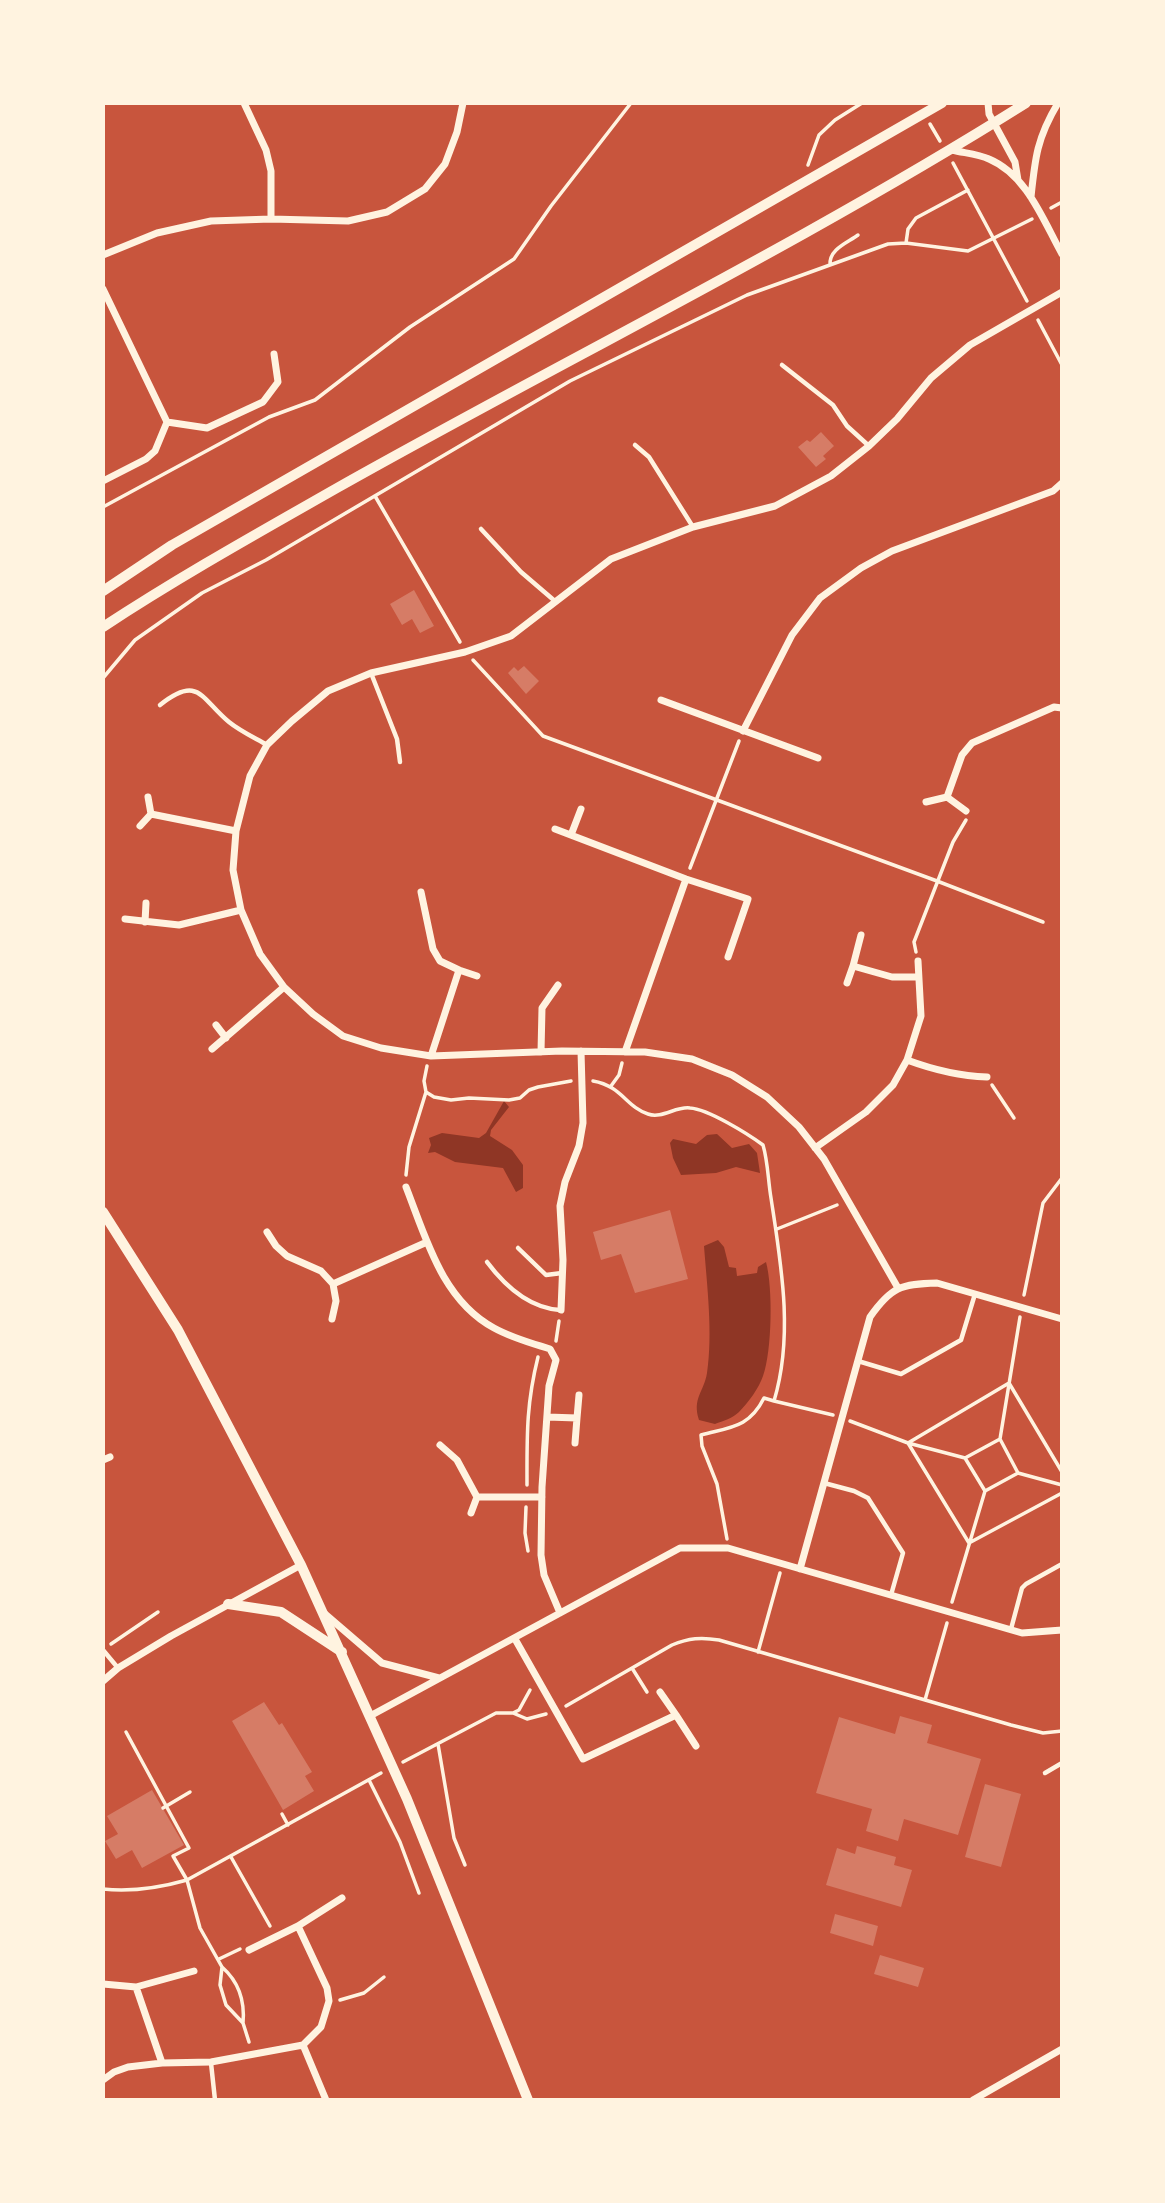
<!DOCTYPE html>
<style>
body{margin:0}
#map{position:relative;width:1165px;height:2203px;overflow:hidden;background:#c8553d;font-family:"Golos Text",sans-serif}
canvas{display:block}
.frame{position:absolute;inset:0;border:105px solid #fff3e0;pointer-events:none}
</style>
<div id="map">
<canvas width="1165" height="2203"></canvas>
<div class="frame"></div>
</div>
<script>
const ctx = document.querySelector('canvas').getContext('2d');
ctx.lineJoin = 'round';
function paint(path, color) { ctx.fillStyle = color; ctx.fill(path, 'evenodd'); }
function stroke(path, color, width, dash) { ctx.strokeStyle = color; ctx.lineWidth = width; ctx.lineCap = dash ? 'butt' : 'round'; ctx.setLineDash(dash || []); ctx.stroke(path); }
const water = new Path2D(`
 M504,1101L509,1107L491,1130L490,1136L512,1150L523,1165V1188L516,1192L503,1168L455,1162L435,1152L428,1153L431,1145L429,1138L442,1133L479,1138L486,1133Z
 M717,1134L732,1148L749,1144L757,1153L760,1173L736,1167L716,1173L681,1175L673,1158L670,1143L673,1139L696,1144L707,1135Z
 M718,1240L724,1247L729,1267L736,1268L737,1276L757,1273L758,1267L766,1262C773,1288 772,1350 763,1376C759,1388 748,1403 739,1412C733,1418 723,1421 715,1424L699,1420C692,1398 704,1392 707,1373C713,1333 707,1286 704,1246Z`);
const building = new Path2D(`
 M821,432L834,446L823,456L826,459L816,467L798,447L807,440L810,442Z
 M414,590L434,626L420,633L412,619L402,625L390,604Z
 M524,666L539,681L526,694L508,673L514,667L518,671Z
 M670,1210L688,1279L635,1293L621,1254L601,1260L593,1232Z
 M264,1702L279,1725L282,1723L312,1772L305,1776L314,1791L283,1810L232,1721Z
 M900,1716L932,1725L927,1743L981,1759L958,1835L904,1819L898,1841L866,1831L872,1809L816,1793L839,1717L895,1734Z
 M985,1784L1021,1794L1001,1867L965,1857Z
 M152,1790L184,1845L142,1868L132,1850L116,1859L105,1841L118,1834L107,1816Z
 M857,1846L896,1857L894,1865L912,1870L901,1907L826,1885L837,1848L855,1854Z
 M835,1914L878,1926L873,1946L830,1933Z
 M880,1955L924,1968L918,1987L874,1974Z`);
const path = new Path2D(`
 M930,124L940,141
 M953,163L1027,301
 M808,165L819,135L835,120L862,103
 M1051,208L1062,202
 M906,243L908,229L916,218L968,190
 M830,265C829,249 847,243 858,235
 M1038,320L1062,365
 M375,496L460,642
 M103,507L269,417L315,400L410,327L514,259L551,206L631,103
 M473,660L543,736L937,881L1043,922
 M103,678L135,640L202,593L266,560L570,381L747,295L888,244L906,243L968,251L1032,219
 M690,868L739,741
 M916,952L914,942L953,842L966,820
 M427,1066L424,1081L426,1092L434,1097L451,1100L469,1098L509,1100L520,1098L529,1090L538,1087L571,1081
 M593,1081C622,1086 626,1107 648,1114C662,1119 676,1106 690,1108C708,1109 748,1134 763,1145C768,1162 768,1180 771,1198C781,1264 794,1335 774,1401L764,1398C749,1428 730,1427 701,1435L702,1446L717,1484L727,1539
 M992,1085L1014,1118
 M611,1086L619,1075L622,1063
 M406,1175L409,1147L426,1092
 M777,1229L837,1205
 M1024,1295L1043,1203L1062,1178
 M556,1341L559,1321
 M774,1401L833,1415
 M850,1421L908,1443L965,1458
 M1000,1439L1020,1317
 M1062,1472L1009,1383L908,1443L969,1543L1062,1493
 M1018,1473L1062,1485
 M527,1485C527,1437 526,1405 538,1357
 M526,1507L525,1533L528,1551
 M952,1602L985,1491L1018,1473L1000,1439L965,1458L985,1491
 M111,1644L158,1612
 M758,1652L780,1573
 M632,1668L647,1692
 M925,1700L947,1623
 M566,1706L672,1645C689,1638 701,1637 719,1640L1011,1725L1043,1733L1062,1731
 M513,1713L519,1710L530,1690
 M126,1732L189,1848L173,1856L187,1880L200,1928L222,1967L220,1985L226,2005L243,2023L249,2042
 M438,1744L454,1838L465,1865
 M403,1762L496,1713H513L527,1719L546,1714
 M369,1780L400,1842L419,1893
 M163,1808L190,1792
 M282,1814L288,1825
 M231,1857L270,1926
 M103,1889C132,1892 159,1888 187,1880L381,1773
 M219,1959L240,1949
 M222,1967C239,1982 245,2001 243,2023
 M340,2000L364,1993L384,1977`);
const service = new Path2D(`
 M782,365L833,405L847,426L869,446
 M635,445L649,457L693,527
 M481,529L521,572L556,602
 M371,673L397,739L400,762
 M160,705C199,674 201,699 229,722C240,731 255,738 267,745
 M518,1248L546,1275L562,1273
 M487,1262C505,1286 529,1308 560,1310
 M858,1361L901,1374L961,1340L975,1294
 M824,1483L854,1491L868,1498L903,1553L891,1595
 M1011,1629L1022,1588L1026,1584L1062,1564
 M103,1650L118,1668
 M1045,1773L1062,1763
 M211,2063L215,2100`);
const minor = new Path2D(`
 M244,103L266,150L271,171V219
 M988,103L989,114L1015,162L1018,180
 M952,150C964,153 978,154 989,159C1027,175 1043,220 1062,254
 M1031,197C1035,158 1037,138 1058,103
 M103,255L157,233L211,221L271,219L348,221L387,212L425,189L445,164L457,132L463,103
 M103,289L167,422L207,428L263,402L278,382L274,354
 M103,481L146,459L155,451L167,422
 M661,700L818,758
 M743,731L792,635L820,598L861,568L892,551L1053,491L1062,483
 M148,797L151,814
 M926,802L947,797
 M966,811L947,797L962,755L972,743L1054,707L1062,708
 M140,826L151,814L236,831
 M555,829L686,879L748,899L728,957
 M571,835L581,809
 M421,892L433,949L440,961L459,970L431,1056
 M125,919L179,925L241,910
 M145,922L146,903
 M861,935L853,966L892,977H918
 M459,970L477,976
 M847,983L853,966
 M216,1025L226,1038
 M212,1049L284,987
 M541,1052L542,1008L558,985
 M625,1052L686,879
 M907,1060C934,1070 958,1076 987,1077
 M815,1148L866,1112L893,1085L907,1060L921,1016L918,961
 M406,1187C426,1238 442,1300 494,1328C512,1338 531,1343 550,1349L556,1360L549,1386L542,1487L541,1555L544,1575L560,1613
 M267,1232L276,1246L287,1256L321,1271L333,1284L427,1242
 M898,1288L824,1159L799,1127L767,1097L732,1075L692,1059L645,1052L562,1051L431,1056L381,1048L343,1036L313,1014L284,987L260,954L241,910L233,870L236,831L250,776L267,745L292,721L328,691L371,673L465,652L511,636L611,559L693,527L775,506L831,476L869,446L897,419L931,378L970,345L1062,292
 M561,1310L563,1260L560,1206L565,1182L579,1146L583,1123L581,1051
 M332,1319L336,1301L333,1284
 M547,1417L577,1418L575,1443
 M577,1418L579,1395
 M440,1445L457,1460L477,1497H542
 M103,1460L110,1457
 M471,1513L477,1497
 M800,1569L870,1317C891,1287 901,1284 937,1283L1062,1319
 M325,1614L382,1663L439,1678
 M515,1639L583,1759L676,1715L696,1746
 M103,1681L118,1668L171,1636L301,1565
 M660,1692L676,1715
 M370,1716L680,1548H728L1022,1633L1062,1630
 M249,1950L298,1926
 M103,1984L136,1987L162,2063
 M136,1987L194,1971
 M303,2045L326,2100
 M103,2080L114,2072L128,2067L162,2063L211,2062L303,2045L321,2027L329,2001L327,1988L298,1926L342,1898
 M973,2100L1062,2049`);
const tertiary = new Path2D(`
 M103,591L172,545L942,103
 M103,627C179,577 258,533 337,488C566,359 803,243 1026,103
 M103,1212L178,1330L301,1565L407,1799L528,2100
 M228,1604L281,1612L342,1652`);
paint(water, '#8f3625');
paint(building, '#d67c66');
stroke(path, '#fff3e0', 3.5);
stroke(service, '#fff3e0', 4.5);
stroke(minor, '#fff3e0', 7);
stroke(tertiary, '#fff3e0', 10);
</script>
